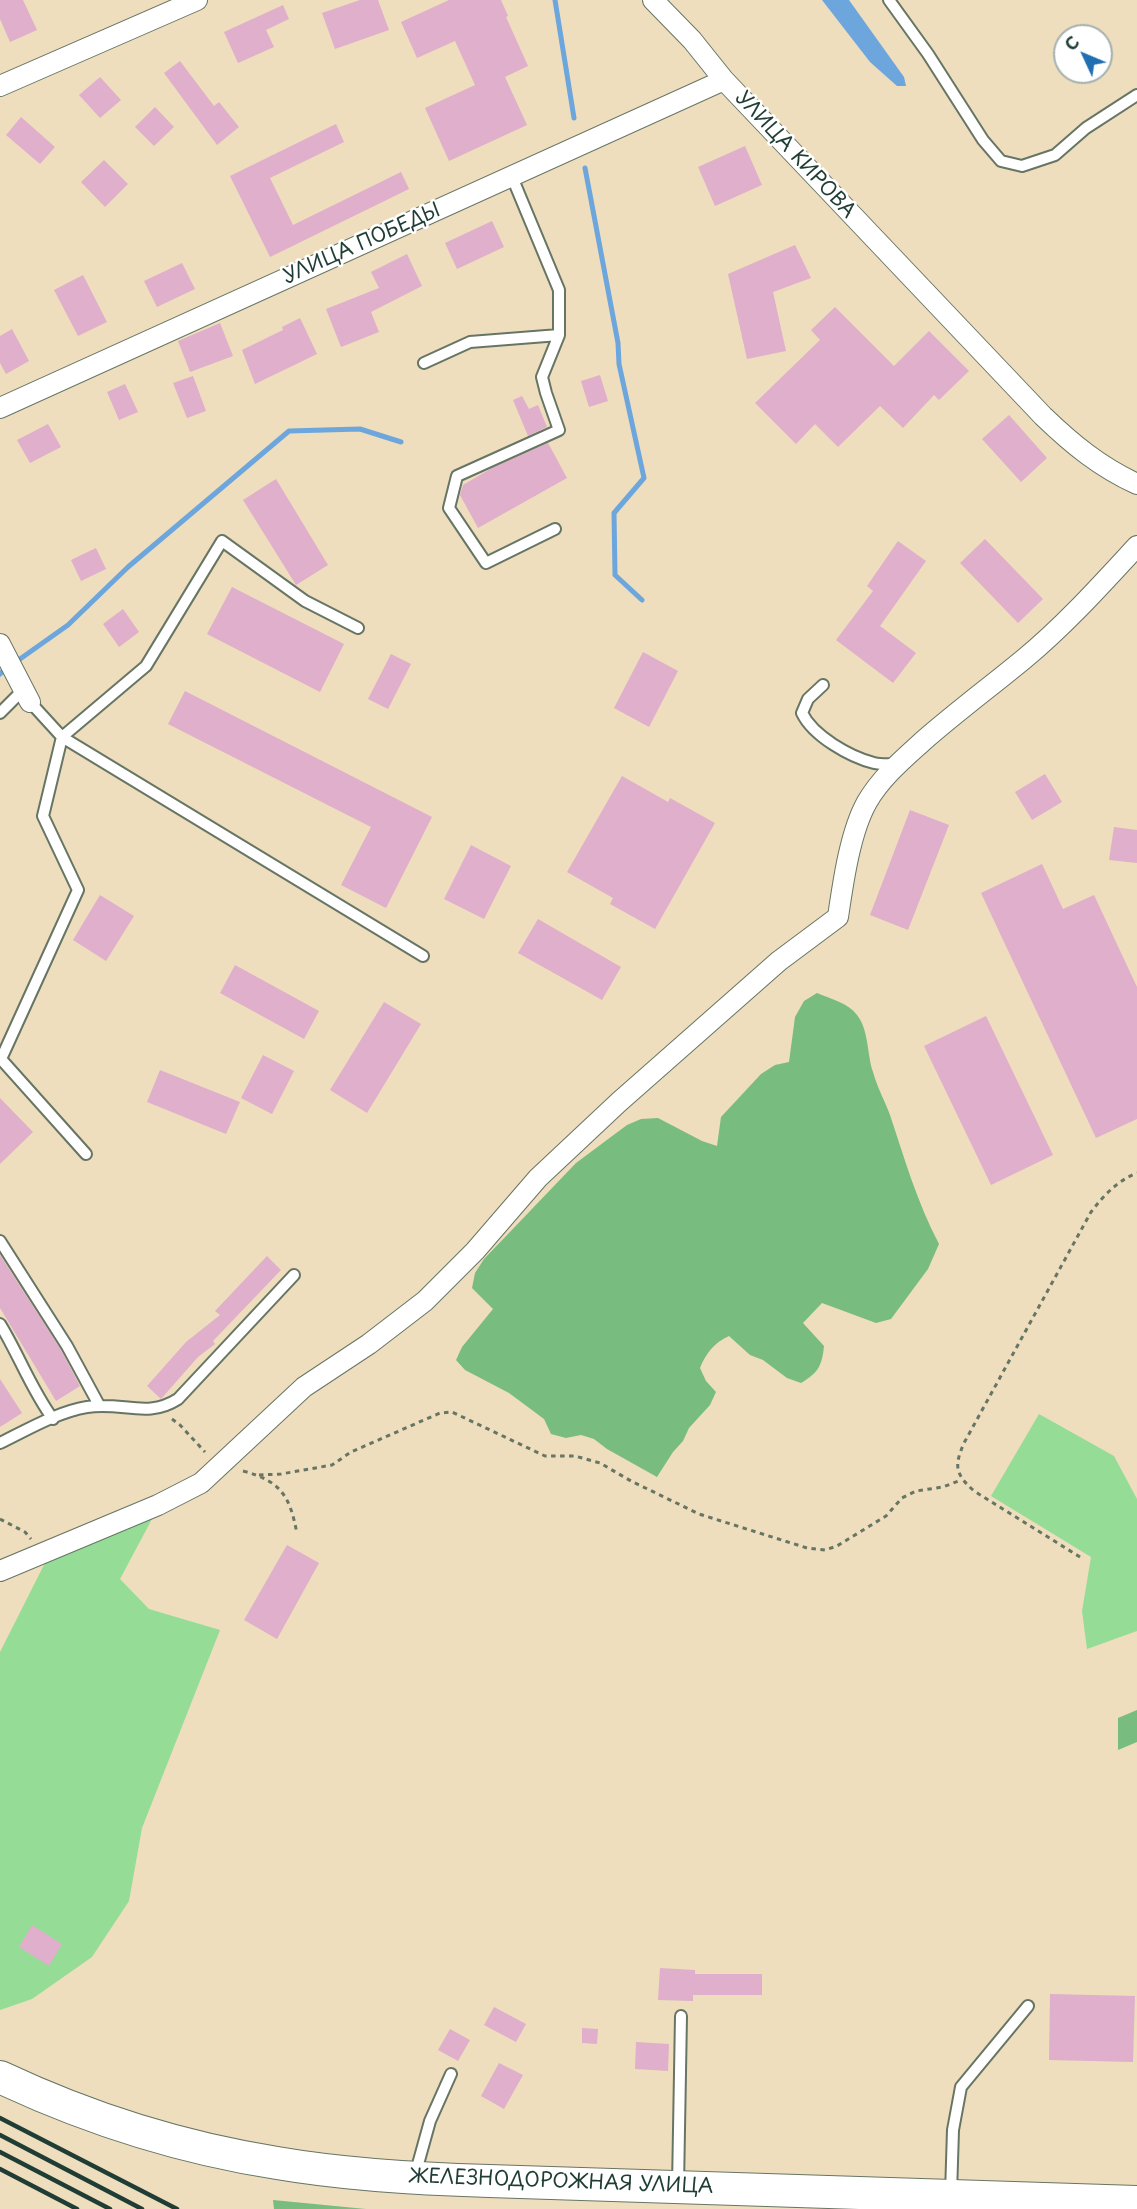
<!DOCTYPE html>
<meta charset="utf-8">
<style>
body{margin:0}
#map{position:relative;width:1137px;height:2209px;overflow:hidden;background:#eedebd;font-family:"Playpen Sans",sans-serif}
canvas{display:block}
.north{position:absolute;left:1053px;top:24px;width:60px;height:60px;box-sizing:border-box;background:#fff;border:2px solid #a5b1ae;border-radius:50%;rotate:314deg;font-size:16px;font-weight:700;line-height:24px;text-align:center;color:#1f3d34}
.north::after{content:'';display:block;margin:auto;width:21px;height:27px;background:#1f6fb2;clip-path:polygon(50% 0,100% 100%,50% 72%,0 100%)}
</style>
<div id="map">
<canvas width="1137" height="2209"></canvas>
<div class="north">С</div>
</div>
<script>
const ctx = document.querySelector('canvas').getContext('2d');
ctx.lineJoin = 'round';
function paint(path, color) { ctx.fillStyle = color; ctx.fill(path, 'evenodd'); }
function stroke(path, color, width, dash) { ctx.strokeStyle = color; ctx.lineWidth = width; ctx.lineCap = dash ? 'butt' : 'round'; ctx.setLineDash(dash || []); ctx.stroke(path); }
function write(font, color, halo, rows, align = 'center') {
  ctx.font = font + ' "Playpen Sans",sans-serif'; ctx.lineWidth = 5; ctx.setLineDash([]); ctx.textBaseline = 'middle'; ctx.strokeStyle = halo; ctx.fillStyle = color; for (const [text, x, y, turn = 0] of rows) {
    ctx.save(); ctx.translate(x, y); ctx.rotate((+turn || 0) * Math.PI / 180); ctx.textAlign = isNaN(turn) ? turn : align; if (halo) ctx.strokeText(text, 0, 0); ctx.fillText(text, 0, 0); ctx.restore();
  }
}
const green = new Path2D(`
 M1039,1414L1114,1456L1137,1499V1631L1087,1649L1082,1611L1091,1557L991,1496Z
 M152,1519L120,1579L149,1609L220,1630L142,1828L129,1901L92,1957L32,1999L0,2010V1652L50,1553Z`);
const forest = new Path2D(`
 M817,993C831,999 848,1003 857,1015C869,1030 867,1055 873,1072C877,1087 885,1101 890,1115C905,1160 917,1202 939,1244L928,1269L891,1319L876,1323L822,1303L803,1323L824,1346C822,1366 818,1373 801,1383L787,1378L763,1360L750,1355L729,1336C714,1343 706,1353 700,1368L706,1381L716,1392L710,1405L689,1428L683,1441L673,1452L657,1477L607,1449L594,1439L581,1435L566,1438L551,1434L544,1419L509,1393L465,1370L456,1360L462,1347L493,1309L472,1288L475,1273L484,1259L576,1163L627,1125L641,1119L658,1118L702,1141L717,1146L721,1117L761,1074L775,1065L789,1062L795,1017L804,1001Z
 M1137,1710V1742L1118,1750V1718Z
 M273,2200L366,2209H274Z`);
const water = new Path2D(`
 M822,0H849L904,77L906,86H897L870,62Z`);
const stream = new Path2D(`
 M555,0L574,118
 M585,168L618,343L619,364L644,478L614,513L615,575L642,600
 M20,659L68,625L128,567L289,431L360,429L401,442
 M0,674L3,671`);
const building = new Path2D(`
 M0,0H23L37,30L10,42L0,19Z
 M360,0H378L389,30L335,49L322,13Z
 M449,0H501L508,16L506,17L528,66L505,77L527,125L449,161L425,108L475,85L455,41L417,58L401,22Z
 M283,5L289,19L266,30L274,47L238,63L224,32Z
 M180,61L214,106L219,102L239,127L217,145L164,73Z
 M100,77L121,100L100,118L79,95Z
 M155,107L174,127L154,146L135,127Z
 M21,117L55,147L40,164L6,135Z
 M336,124L344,142L270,178L293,225L401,172L409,189L270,257L230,176Z
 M745,146L762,185L715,206L698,167Z
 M104,160L128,184L105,207L81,182Z
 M492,221L504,247L457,269L445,243Z
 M795,245L811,278L773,292L786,351L747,359L728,274Z
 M407,254L422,286L371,312L379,332L341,347L326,309L379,288L371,272Z
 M182,263L195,289L157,307L144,281Z
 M83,275L107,322L78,336L54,290Z
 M835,307L894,366L929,331L969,371L939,400L934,395L903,428L880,406L838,447L815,424L796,444L755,403L820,340L811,330Z
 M300,318L317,354L255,384L242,350L283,330L282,327Z
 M220,323L233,356L190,372L178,341Z
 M12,329L29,361L6,374L0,363V336Z
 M600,375L608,401L589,407L581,381Z
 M193,376L206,411L187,418L173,383Z
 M125,384L138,412L119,420L107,392Z
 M522,396L529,409L538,405L547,427L528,436L513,400Z
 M1009,415L1047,458L1021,482L982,439Z
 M48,424L61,447L30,463L17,440Z
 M548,443L567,478L478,528L460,495L463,485L492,468Z
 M276,479L328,565L296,585L243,500Z
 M985,539L1043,599L1018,623L960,563Z
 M898,541L926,561L880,626L916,653L893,683L836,640L873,591L867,586Z
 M96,548L106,569L81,581L71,560Z
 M232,587L344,644L320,692L207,634Z
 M123,609L139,632L119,647L103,624Z
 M643,652L678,671L649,727L614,708Z
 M391,654L411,664L388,709L368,699Z
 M185,691L432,817L386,908L341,885L371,827L168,724Z
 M1045,774L1062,802L1032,820L1015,792Z
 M622,776L668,802L670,798L715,823L655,929L610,904L613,898L567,872Z
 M910,810L949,825L908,930L870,915Z
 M1114,827L1137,830V863L1109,860Z
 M471,845L511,866L484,919L444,899Z
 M1042,864L1063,909L1094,895L1137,987V1119L1096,1138L981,893Z
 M100,895L134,916L106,961L73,940Z
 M538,919L621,967L602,1000L518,953Z
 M235,965L319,1011L304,1039L220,993Z
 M384,1002L421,1024L367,1113L330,1090Z
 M986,1016L1053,1155L991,1185L924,1046Z
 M263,1055L294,1071L272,1114L241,1098Z
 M160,1070L240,1102L226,1134L147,1102Z
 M0,1098L33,1132L0,1164Z
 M0,1255L61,1350L80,1386L56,1401L0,1308Z
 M267,1256L281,1270L213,1341L215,1344L198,1357L161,1399L147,1386L186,1342L220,1315L215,1311Z
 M0,1379L22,1413L0,1427Z
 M287,1545L319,1563L277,1639L244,1620Z
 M32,1925L62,1944L49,1966L19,1947Z
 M660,1968L695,1970V1974H762V1995H693V2001L658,2000Z
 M1050,1994L1135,1996L1133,2062L1049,2060Z
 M494,2007L526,2024L516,2042L484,2025Z
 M582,2028L598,2029L597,2044L582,2043Z
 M450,2029L470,2040L458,2061L438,2050Z
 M636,2042L669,2044L668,2071L635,2069Z
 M499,2063L523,2075L504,2109L481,2096Z`);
const path = new Path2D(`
 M172,1419L180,1425L205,1452
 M243,1471C281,1481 290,1496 297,1534
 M259,1475L281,1474L332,1465L351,1452L440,1413L452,1412L545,1456H575L600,1463L631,1481L699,1514L807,1548L825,1550L837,1546L886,1516L902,1498L916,1491L943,1487L961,1480
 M0,1519L25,1532L31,1539
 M1080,1557L974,1491C955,1474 954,1466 964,1443L1091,1212C1104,1195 1117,1181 1137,1173`);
const service = new Path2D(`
 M889,0L928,54L983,140L1001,161L1022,166L1055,155L1086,128L1137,95
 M512,177L559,290V335L542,377L546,393L559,430L457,476L449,508L486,563L555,529
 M424,363L470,342L559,335
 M358,628L305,601L222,541L146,666L62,737L423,956
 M823,685L808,699L802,713C813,736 850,757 874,763C882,765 890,764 898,764
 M30,702L62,737L43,816L78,890L1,1059L86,1154
 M0,713L23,690
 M0,1241L67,1346L99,1405
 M0,1324C19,1355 31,1389 53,1419
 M0,1443C27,1430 57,1412 87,1407C122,1401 147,1419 178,1399L294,1275
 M415,2175L430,2121L451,2074
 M678,2186L681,2016
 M951,2194L953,2130L961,2087L1028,2006`);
const minor = new Path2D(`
 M653,0L692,40L724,80L1043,416C1072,444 1100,467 1137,484
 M0,86L197,0
 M0,408L724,80
 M0,644L30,702
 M0,1571L158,1505L201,1483L304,1387L369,1344L425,1301L475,1251L538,1178L619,1102L779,961L838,917C843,883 850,832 867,802C881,778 901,761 922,742C955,713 990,687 1024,659C1065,625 1101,585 1137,546`);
const primary = new Path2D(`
 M0,2077C87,2118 182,2148 277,2163C347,2175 418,2179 489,2181L1137,2202`);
const rail = new Path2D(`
 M0,2118L177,2209
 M0,2135L142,2209
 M0,2152L110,2209
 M0,2169L77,2209`);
const streetNames = [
 ["УЛИЦА КИРОВА",795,155,47],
 ["УЛИЦА ПОБЕДЫ",362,244,-24],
 ["ЖЕЛЕЗНОДОРОЖНАЯ УЛИЦА",561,2182,2]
];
paint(green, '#95dc96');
paint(forest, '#78bc7f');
paint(water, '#6ca6dc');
stroke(stream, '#6ca6dc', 5);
paint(building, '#dfafcb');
stroke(service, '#677564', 14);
stroke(minor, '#677564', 22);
stroke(primary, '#677564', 34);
stroke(path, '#677564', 3, [4.5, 4.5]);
stroke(service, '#fff', 10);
stroke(minor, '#fff', 20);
stroke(primary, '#fff', 32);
stroke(rail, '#1f3d34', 4.5);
write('20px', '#1f3d34', '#fff', streetNames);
</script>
